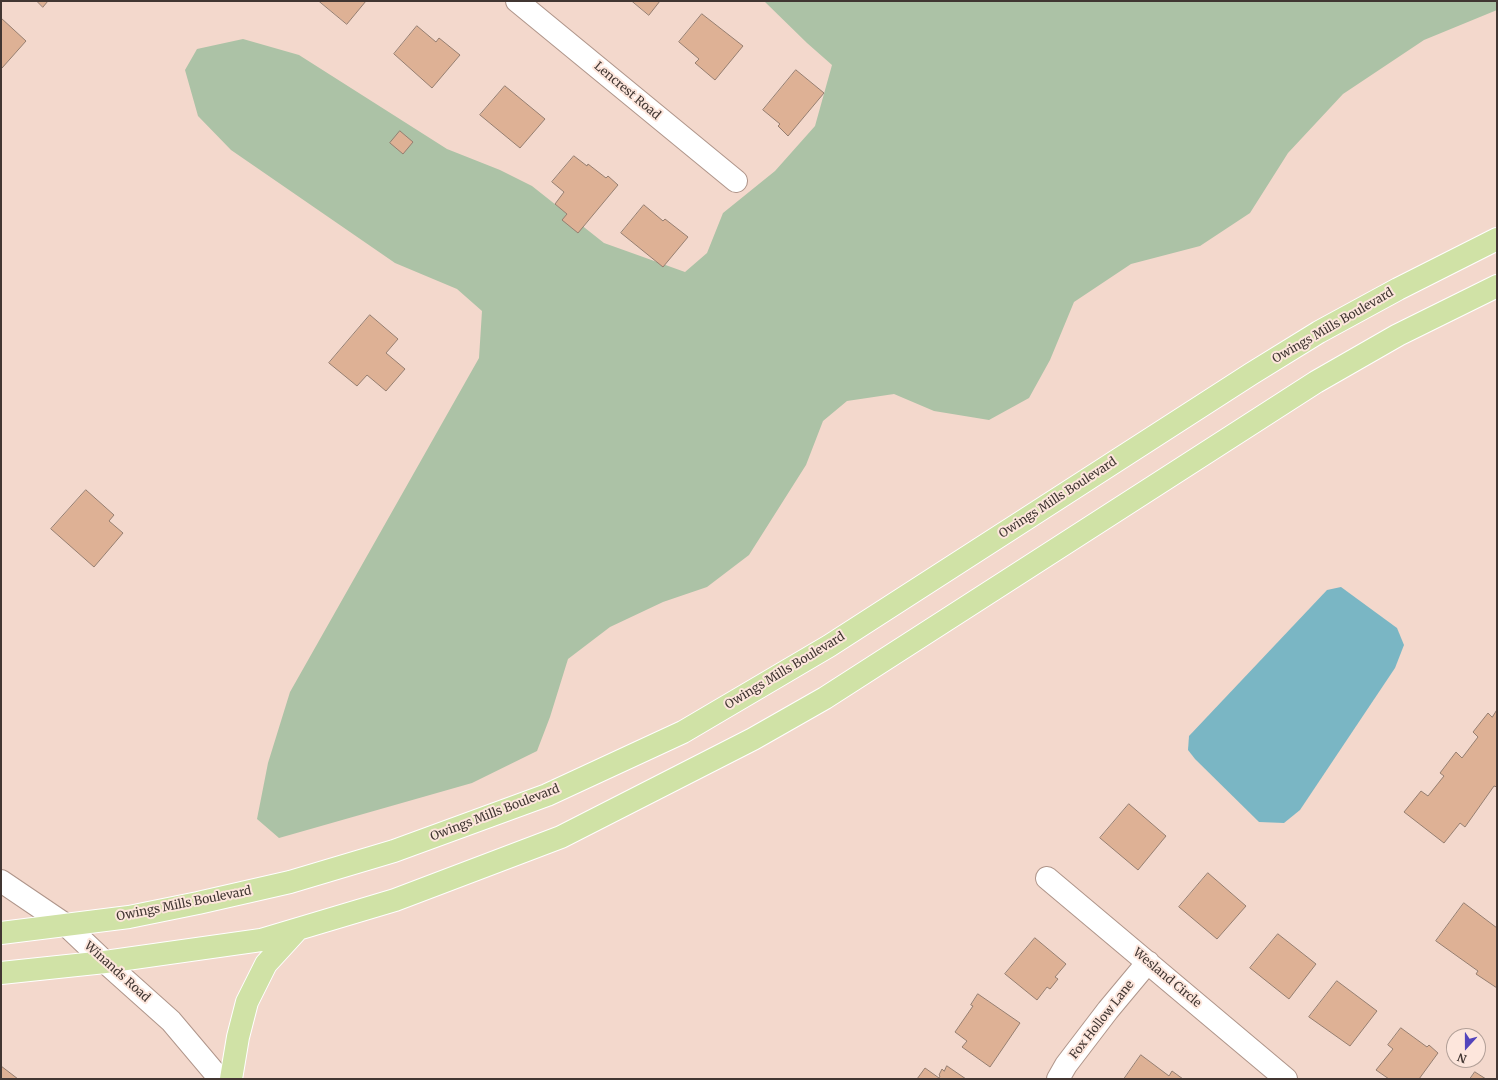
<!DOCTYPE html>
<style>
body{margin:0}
#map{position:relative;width:1498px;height:1080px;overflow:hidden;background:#f3d8cc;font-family:Merriweather,serif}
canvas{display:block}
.frame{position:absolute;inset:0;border:2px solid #413632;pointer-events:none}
.north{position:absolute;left:1446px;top:1028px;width:40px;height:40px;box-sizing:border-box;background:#fde6dc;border:1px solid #b2a098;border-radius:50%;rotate:201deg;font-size:11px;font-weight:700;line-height:16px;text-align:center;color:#413632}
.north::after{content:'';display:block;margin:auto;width:14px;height:18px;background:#5344bc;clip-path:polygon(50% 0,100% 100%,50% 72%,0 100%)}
</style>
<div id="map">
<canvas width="1498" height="1080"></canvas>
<div class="frame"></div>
<div class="north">N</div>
</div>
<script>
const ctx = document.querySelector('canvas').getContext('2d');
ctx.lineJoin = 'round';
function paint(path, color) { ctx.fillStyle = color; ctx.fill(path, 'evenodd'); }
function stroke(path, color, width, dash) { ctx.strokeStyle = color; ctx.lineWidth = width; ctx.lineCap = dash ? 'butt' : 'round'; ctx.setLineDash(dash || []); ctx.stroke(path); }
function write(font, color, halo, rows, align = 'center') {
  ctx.font = font + ' Merriweather,serif'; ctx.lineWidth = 4; ctx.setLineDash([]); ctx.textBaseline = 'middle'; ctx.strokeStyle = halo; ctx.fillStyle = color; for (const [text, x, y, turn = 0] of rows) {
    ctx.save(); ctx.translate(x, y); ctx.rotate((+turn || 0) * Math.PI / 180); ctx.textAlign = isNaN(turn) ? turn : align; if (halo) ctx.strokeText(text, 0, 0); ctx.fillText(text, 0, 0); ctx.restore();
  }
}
const green = new Path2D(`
 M764,1H1497V10L1424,40L1343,94L1288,153L1250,213L1200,246L1131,264L1074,302L1050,360L1029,398L989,420L934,411L894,394L847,401L823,421L806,465L749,555L707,587L663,602L610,627L568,659L550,717L537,751L472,783L279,838L257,819L268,763L290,692L479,358L482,311L457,289L395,263L231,150L198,116L185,70L197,49L243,39L299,55L447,149L500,170L532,186L604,243L685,272L707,253L723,213L775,171L815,126L832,65L807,43Z`);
const water = new Path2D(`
 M1341,587L1397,628L1404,645L1395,668L1300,810L1284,823L1259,822L1195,759L1188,750L1189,736L1327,590Z`);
const building = new Path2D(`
 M37,1H48L43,7Z
 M319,1H366L347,24Z
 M632,1H660L649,15Z
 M702,14L743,46L715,80L695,63L699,59L679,42Z
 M1,18L26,41L2,68H1Z
 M417,26L436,42L439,38L460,55L432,88L394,54Z
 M796,70L824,93L788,136L778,126L780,124L763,110Z
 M505,86L545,119L520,148L480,115Z
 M400,131L413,142L403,154L390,143Z
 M574,156L587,166L588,164L606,178L608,176L618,185L578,233L562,220L567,214L555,204L564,192L552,182Z
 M644,205L663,221L665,219L688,237L663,267L621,233Z
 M370,315L398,339L386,353L405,369L386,391L367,375L357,386L329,363Z
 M86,490L114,515L109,521L123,533L94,567L51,529Z
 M1497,710V787L1494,786L1465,827L1460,823L1444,843L1404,812L1421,791L1428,796L1444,776L1440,773L1456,752L1462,758L1478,737L1473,732L1488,713L1492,717Z
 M1129,804L1166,836L1138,870L1100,838Z
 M1208,873L1246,906L1217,939L1179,907Z
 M1464,903L1497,928V988L1476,974L1478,971L1436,941Z
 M1278,934L1316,964L1289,999L1250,968Z
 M1035,938L1066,964L1055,977L1058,979L1050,989L1047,987L1037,1000L1005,974Z
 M1337,981L1377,1011L1350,1046L1309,1017Z
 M978,994L1020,1023L990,1067L962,1047L967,1041L955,1032L973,1006L971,1005Z
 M1401,1028L1427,1047L1429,1045L1438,1053L1419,1079H1389L1376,1070L1393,1049L1388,1045Z
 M1141,1055L1169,1076L1172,1071L1183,1079H1124Z
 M1,1066L18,1079H1Z
 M947,1066L966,1079H917L925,1068L939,1078L940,1076L939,1075L942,1069L944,1071Z
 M1475,1072L1486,1079H1470Z`);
const minor = new Path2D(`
 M517,1L736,181
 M1047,878L1286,1079
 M1058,1079L1066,1065L1108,1010L1148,962`);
const tertiary = new Path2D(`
 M1,881L66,925L105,962L171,1021L220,1079`);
const primary = new Path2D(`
 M1,933L129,917L198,903L290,882L394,851L547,795L683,732L829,646L1251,374L1319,332L1398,289L1497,239
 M1,973L105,962L261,940L395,900L561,837L753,739L825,698L1316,382L1398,335L1497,286
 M231,1079L238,1037L247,1002L266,964L298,929`);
const streetNames = [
 ["Lencrest Road",627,91,40],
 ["Owings Mills Boulevard",1333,326,-30],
 ["Owings Mills Boulevard",1058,498,-33],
 ["Owings Mills Boulevard",785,671,-31],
 ["Owings Mills Boulevard",495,813,-21],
 ["Owings Mills Boulevard",184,904,-11],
 ["Winands Road",117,972,42],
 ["Wesland Circle",1167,978,40],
 ["Fox Hollow Lane",1102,1020,-52]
];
paint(green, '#acc2a6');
paint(water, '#7ab6c4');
paint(building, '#deb195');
stroke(building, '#957e70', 1);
stroke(minor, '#af958a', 24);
stroke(tertiary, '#af958a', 24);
stroke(primary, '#fff', 24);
stroke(minor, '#fff', 22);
stroke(tertiary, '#fff', 22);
stroke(primary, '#d0e2a6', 22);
write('12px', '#413632', '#fde6dc', streetNames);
</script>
